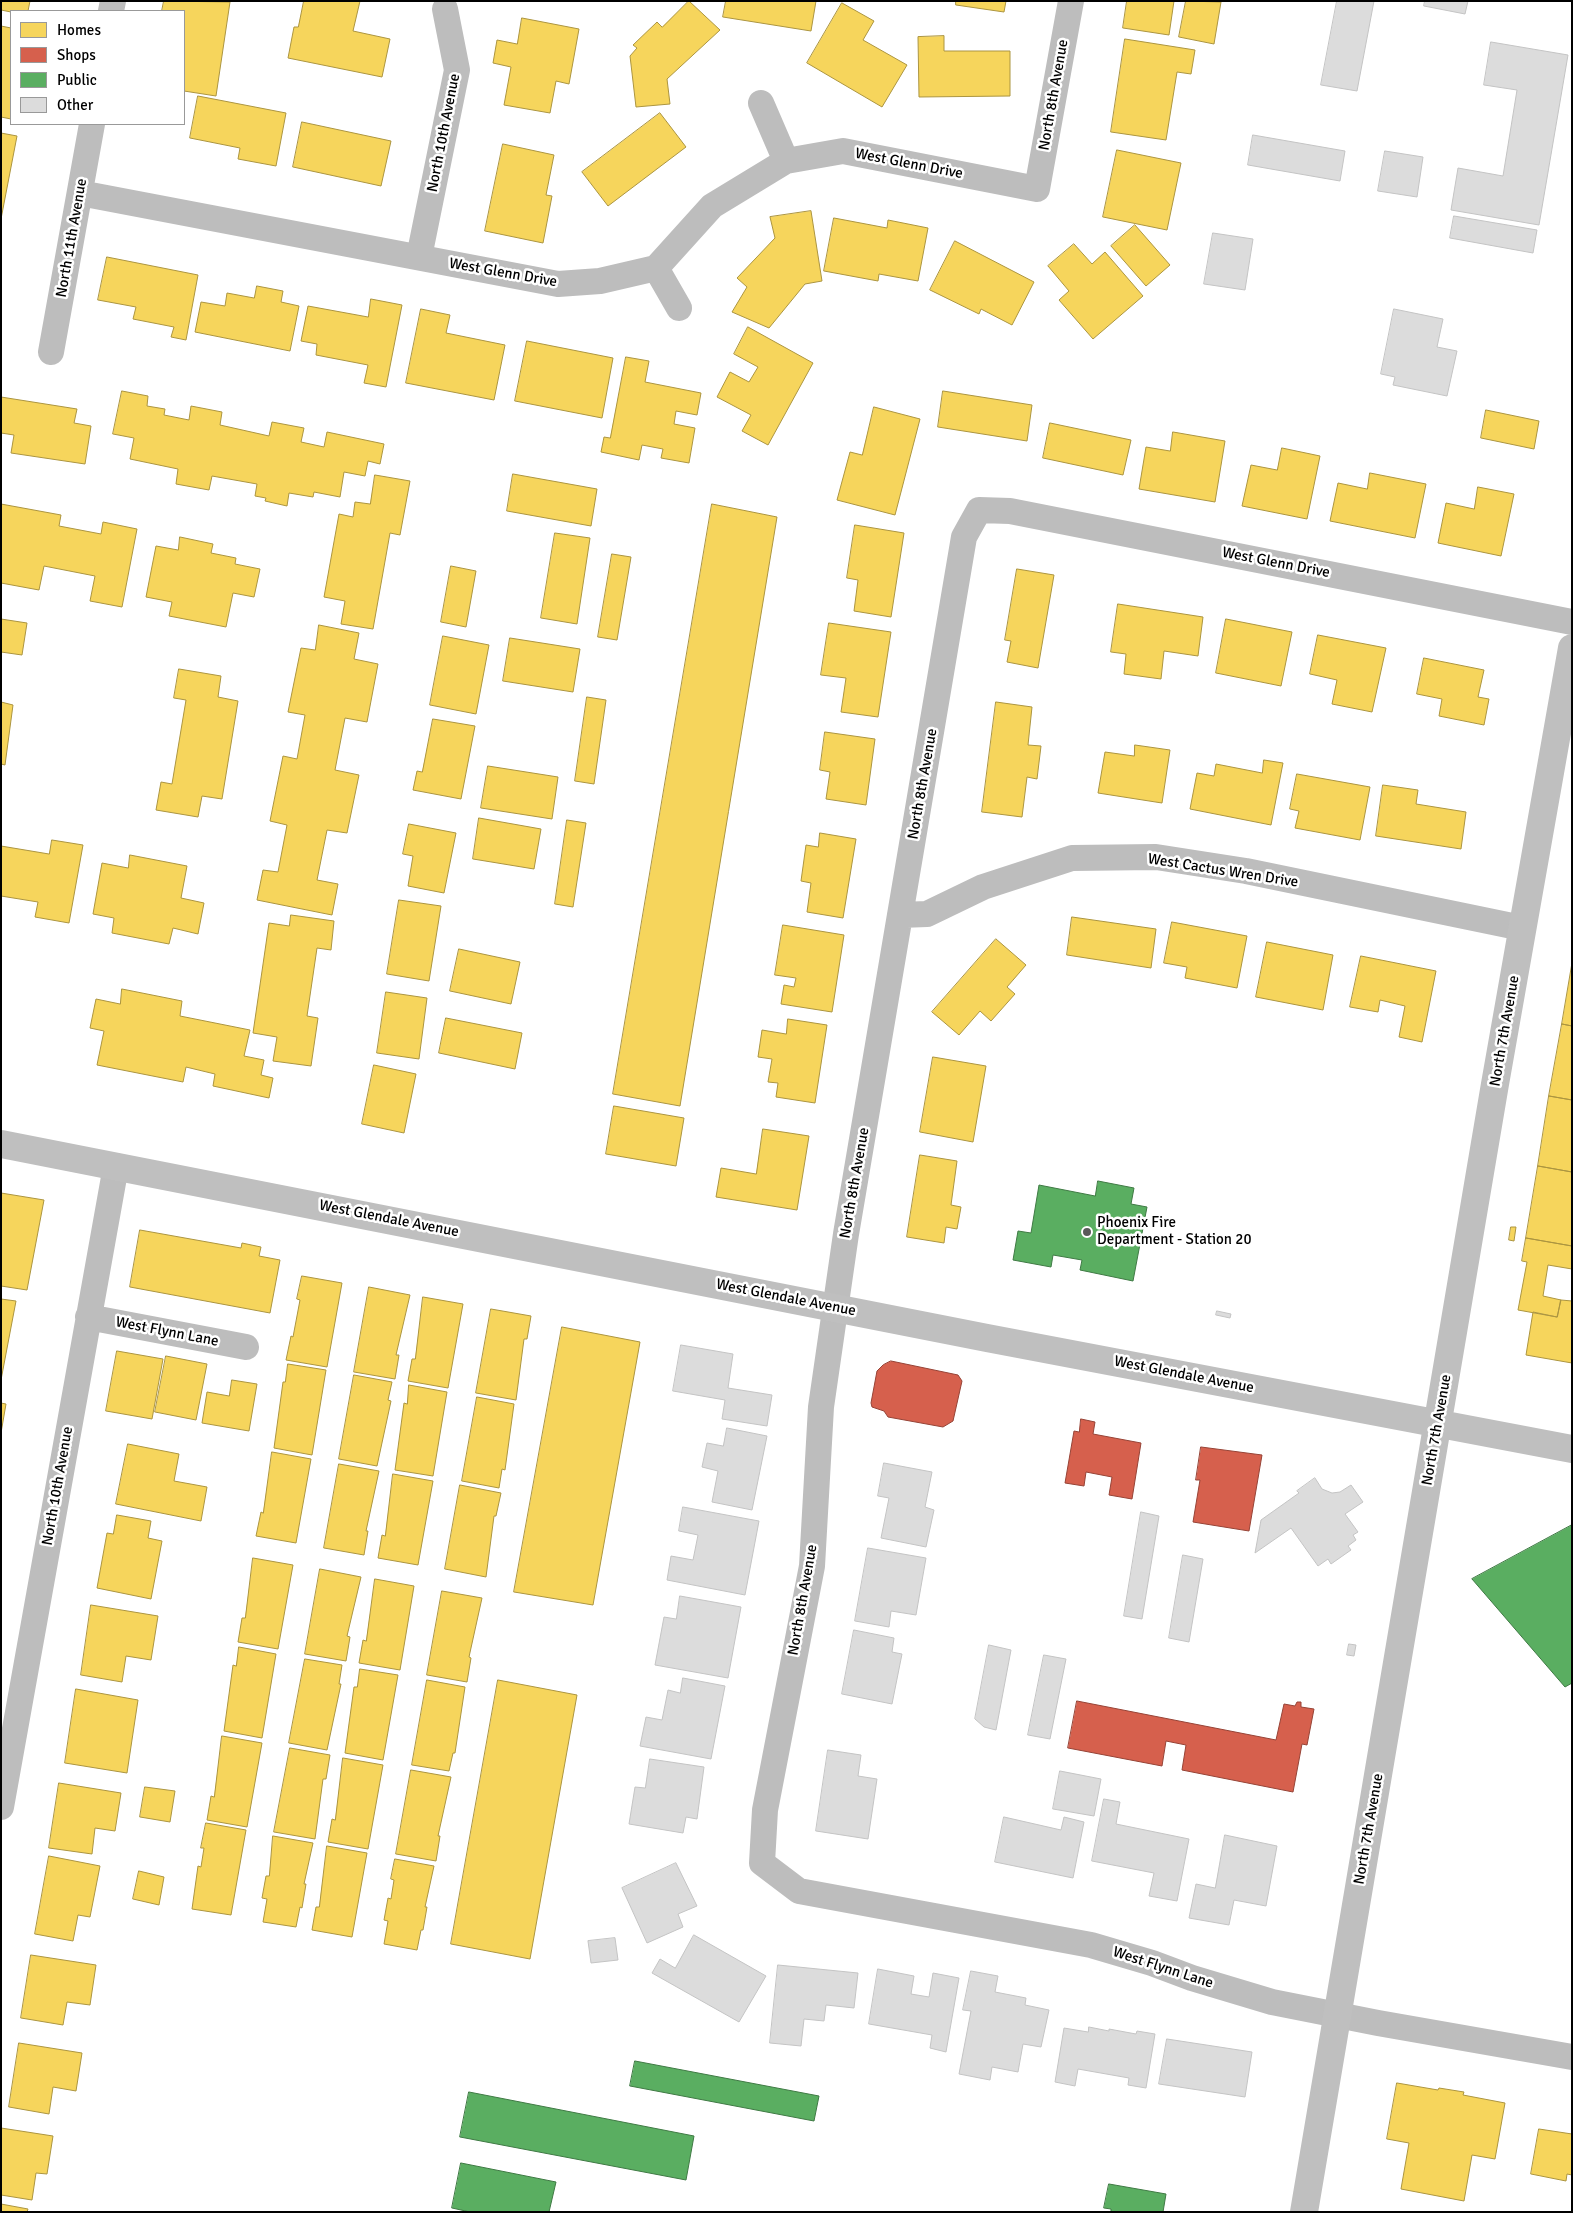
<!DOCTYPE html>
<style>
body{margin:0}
#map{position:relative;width:1573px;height:2213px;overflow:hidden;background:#fff;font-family:Signika,sans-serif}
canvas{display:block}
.frame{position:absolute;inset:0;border:2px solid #000;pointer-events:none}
.legend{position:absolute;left:10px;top:10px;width:175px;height:115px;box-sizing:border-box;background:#fff;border:1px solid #999;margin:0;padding:6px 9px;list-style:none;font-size:15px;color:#000}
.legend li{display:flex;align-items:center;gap:10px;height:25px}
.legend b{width:25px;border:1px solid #999}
</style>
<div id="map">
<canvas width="1573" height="2213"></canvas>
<div class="frame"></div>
<ul class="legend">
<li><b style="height:14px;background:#f6d55c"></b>Homes</li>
<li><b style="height:14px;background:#d6604d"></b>Shops</li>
<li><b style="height:14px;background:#5aae61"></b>Public</li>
<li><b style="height:14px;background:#dcdcdc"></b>Other</li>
</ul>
</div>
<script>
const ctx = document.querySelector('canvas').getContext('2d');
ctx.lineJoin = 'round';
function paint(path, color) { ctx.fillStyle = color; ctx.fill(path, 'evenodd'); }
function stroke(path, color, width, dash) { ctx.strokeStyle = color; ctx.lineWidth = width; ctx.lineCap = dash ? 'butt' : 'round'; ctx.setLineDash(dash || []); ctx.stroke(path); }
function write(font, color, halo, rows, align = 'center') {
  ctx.font = font + ' Signika,sans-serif'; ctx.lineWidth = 5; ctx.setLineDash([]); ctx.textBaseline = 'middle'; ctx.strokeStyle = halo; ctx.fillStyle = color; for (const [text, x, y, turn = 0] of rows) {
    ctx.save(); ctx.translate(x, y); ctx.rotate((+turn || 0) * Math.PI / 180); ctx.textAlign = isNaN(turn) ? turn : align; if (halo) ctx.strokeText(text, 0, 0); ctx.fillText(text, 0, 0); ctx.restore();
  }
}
const homes = new Path2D(`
 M1,1H30L28,11L11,12L1,10Z
 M164,1L230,2L216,96L184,91V11H162Z
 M304,1H360L353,31L390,39L382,77L288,58L294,27H298Z
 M689,1L720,30L667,79L670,104L636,107L630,56L637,48L633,45L657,22L662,27Z
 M726,1H816L811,31L723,17Z
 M956,1H1006L1004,12L956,5Z
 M1127,1H1174L1169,35L1123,28Z
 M1186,1L1221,2L1214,44L1179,37Z
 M842,3L874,21L863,40L907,65L882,107L807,63Z
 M522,18L579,29L569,84L556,81L550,113L504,105L511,67L493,63L497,40L517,44Z
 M1,26L11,28V119L1,117Z
 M944,36V51H1010V96L919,97L918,37Z
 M1125,39L1195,50L1191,74L1177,72L1166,140L1111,132Z
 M198,96L286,113L276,166L238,159L240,148L190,138Z
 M660,113L686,147L608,206L582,172Z
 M302,122L391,141L381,186L293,167Z
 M1,133L17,136L1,219Z
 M503,144L554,155L546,195L552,196L543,243L485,231Z
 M1117,150L1181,163L1167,230L1103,217Z
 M811,211L822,281L805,284L769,328L732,312L747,287L737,278L775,238L770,217Z
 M834,218L887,228L888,220L928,228L918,281L879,274L878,281L824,271Z
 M1135,225L1170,265L1146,286L1111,246Z
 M955,241L1034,282L1012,325L981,309L979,314L930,290Z
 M1074,244L1092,264L1105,252L1143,296L1093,339L1059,300L1069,291L1048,266Z
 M107,257L198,275L186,340L171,337L174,327L133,319L136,307L98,300Z
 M257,286L283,291L281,302L299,306L290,351L195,332L201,302L225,306L227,293L254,298Z
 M371,299L402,305L386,387L364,383L368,365L316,355L317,344L301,341L308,306L368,317Z
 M421,309L450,315L446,333L505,345L494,400L406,383Z
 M748,327L813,363L768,445L742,431L751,415L717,397L730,372L749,382L758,367L734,354Z
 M527,341L613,358L602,418L515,401Z
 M626,357L649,361L645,382L701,393L697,415L676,411L674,424L695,428L689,463L661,458L663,449L642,445L639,460L601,452L604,437L610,438Z
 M122,391L148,396L147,406L165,409L164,415L189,420L191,406L222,412L220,425L269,436L272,422L304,428L301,442L324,447L327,432L384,444L380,464L368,461L365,476L344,472L340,497L314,492L313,497L289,493L287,506L265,501L266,498L255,496L257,484L212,476L209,490L176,484L178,469L130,459L134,438L113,434Z
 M943,391L1032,405L1027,441L938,427Z
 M1,397L77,409L74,423L91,426L85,464L11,453L14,435L1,433Z
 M874,407L920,419L895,515L837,500L850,452L862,455Z
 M1486,410L1539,421L1534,449L1481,438Z
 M1050,423L1131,440L1123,475L1043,458Z
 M1173,432L1225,441L1215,502L1139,489L1146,447L1170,451Z
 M1282,448L1320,456L1307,519L1242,506L1251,465L1277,470Z
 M1370,473L1426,484L1415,538L1330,521L1338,483L1367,489Z
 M513,474L597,489L591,526L507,511Z
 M375,475L410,481L400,535L390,533L373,629L341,624L345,601L324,597L339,514L353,517L355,502L370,504Z
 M1478,487L1514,494L1501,556L1438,543L1446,503L1474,509Z
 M1,504L61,515L59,526L101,534L103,522L137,529L122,607L90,601L95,576L44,566L39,590L1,583Z
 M712,504L777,517L680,1106L613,1094Z
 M855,525L904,533L891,617L854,611L858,580L847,578Z
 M555,533L590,538L577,624L541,618Z
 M180,537L213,544L211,553L236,558L235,564L260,569L254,597L233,593L226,627L169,616L172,602L146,597L156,546L178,550Z
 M612,554L631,557L617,640L598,637Z
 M451,566L476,571L466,627L441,622Z
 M1017,569L1054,575L1038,668L1007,662L1011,641L1005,640Z
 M1118,604L1203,617L1198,656L1164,651L1161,679L1124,674L1126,654L1111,652Z
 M1,619L27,623L22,655L1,652Z
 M1226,619L1292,632L1281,686L1216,673Z
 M829,623L891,632L878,717L841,712L846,678L821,675Z
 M319,625L359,633L354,659L378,664L367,722L345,718L335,770L359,775L347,833L327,830L317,880L338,884L332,915L257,900L263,870L278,872L287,825L270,821L283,756L297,759L305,715L288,712L301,648L315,650Z
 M1318,635L1386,648L1372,712L1332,704L1337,680L1310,674Z
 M443,636L489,645L476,714L430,705Z
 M510,638L580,649L573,692L503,681Z
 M1424,658L1484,670L1478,697L1489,699L1484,725L1439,716L1442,699L1417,694Z
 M179,669L221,676L218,697L238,701L222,799L202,796L198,817L156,810L161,782L172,784L186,700L174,698Z
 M587,697L606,700L594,784L575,781Z
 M1,702L13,705L5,765L1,764Z
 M996,702L1032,707L1028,745L1041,746L1037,779L1027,777L1022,817L982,812Z
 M433,719L475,726L461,799L413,790L417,771L422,772Z
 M825,732L875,739L866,805L826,799L830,772L820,770Z
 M1135,745L1170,750L1162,803L1098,793L1105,752L1134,756Z
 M1264,760L1283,763L1271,825L1190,809L1197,773L1214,776L1216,764L1262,773Z
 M488,766L558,777L552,819L481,808Z
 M1297,774L1370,787L1360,840L1295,828L1299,811L1290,809Z
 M1383,785L1418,790L1416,804L1466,812L1461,849L1376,836Z
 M479,818L541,829L534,869L473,859Z
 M567,820L586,823L573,907L555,904Z
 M409,824L456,833L444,893L408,886L413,856L403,854Z
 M820,833L856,839L843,918L807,912L811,883L801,881L806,845L818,847Z
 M52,840L83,845L69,923L35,917L38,902L1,896V846L49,854Z
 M130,855L187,866L181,898L204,903L198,934L173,928L169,944L112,933L114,918L93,914L102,863L128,868Z
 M399,900L441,906L429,981L387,974Z
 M291,915L334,921L331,950L317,948L307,1016L318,1018L311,1066L273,1061L277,1037L253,1033L269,923L289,926Z
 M1072,917L1156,929L1151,968L1067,955Z
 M1172,922L1247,936L1237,988L1185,978L1187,967L1164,963Z
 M783,925L844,935L832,1012L781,1004L784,985L794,987L796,978L775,975Z
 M996,939L1026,965L1007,987L1015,994L991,1021L980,1011L959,1035L932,1012Z
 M1267,942L1333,955L1323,1010L1256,997Z
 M459,949L520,962L511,1004L450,991Z
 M1361,956L1436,971L1422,1042L1399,1037L1405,1006L1380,1000L1378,1012L1350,1007Z
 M1572,963V1026L1562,1024Z
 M122,989L182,1001L180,1016L250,1030L244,1056L264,1060L261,1075L273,1078L269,1098L213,1086L215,1074L186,1067L183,1082L97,1065L104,1031L90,1028L96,999L120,1004Z
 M386,992L427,998L419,1059L377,1053Z
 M446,1018L522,1033L515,1069L439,1053Z
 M788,1019L827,1025L815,1103L776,1097L778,1083L768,1082L772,1059L758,1057L762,1030L786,1034Z
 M1562,1024L1572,1026V1100L1549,1096Z
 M933,1057L986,1066L973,1142L920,1132Z
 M374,1065L416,1074L404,1133L362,1124Z
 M1549,1096L1572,1100V1172L1538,1166Z
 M614,1106L684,1118L676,1166L606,1154Z
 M763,1129L809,1136L797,1210L716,1197L721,1168L756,1174Z
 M920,1155L957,1161L951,1205L961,1207L957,1229L946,1227L944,1243L907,1237Z
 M1538,1166L1572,1172V1246L1526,1238Z
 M1,1193L44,1200L27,1290L1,1286Z
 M1511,1227H1516L1514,1241L1509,1240Z
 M140,1230L241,1248L242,1243L261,1247L259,1256L280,1260L270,1313L130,1287Z
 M1526,1238L1572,1246V1269L1548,1265L1543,1296L1561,1300L1557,1317L1518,1310L1527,1262L1522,1261Z
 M302,1276L342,1283L327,1367L286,1360L291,1336L293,1337L300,1300L297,1299Z
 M369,1287L410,1295L396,1355H399L395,1379L354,1372Z
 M423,1297L463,1304L448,1388L408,1381L412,1359H415Z
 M1,1299L16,1301L1,1380Z
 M1561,1300L1572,1301V1363L1526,1355L1533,1312L1557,1317Z
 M491,1309L531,1316L527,1339H524L516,1400L476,1393Z
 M562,1327L640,1342L593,1605L514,1592Z
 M117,1351L163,1359L152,1419L106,1411Z
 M166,1356L207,1364L196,1420L155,1412Z
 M288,1364L326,1370L312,1455L274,1448L283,1382H285Z
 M354,1375L392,1382L388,1400L391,1401L377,1466L339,1459Z
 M232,1380L257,1384L249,1431L202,1423L207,1392L229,1396Z
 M409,1385L447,1392L433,1476L395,1470L404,1403L407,1404Z
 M477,1397L514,1404L505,1470L502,1469L499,1488L462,1481Z
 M1,1403L6,1404L1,1433Z
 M128,1444L179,1454L174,1481L207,1487L201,1521L116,1504Z
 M272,1452L311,1459L296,1543L256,1536L261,1512L263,1513Z
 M339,1464L379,1471L366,1531H368L364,1555L324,1548Z
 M393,1474L433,1481L418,1565L378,1558L382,1535L385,1536Z
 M460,1485L501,1493L496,1516H494L486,1577L445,1569Z
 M117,1515L151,1521L148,1538L162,1541L151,1599L97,1588L107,1533L113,1534Z
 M253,1558L293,1565L278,1649L238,1642L242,1618H245Z
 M320,1569L361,1577L347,1636L350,1637L346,1661L305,1654Z
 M375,1579L414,1586L400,1670L359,1663L363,1640L366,1641Z
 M442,1591L482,1598L469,1657L471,1658L467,1682L427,1675Z
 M91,1605L158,1616L151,1660L126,1656L122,1682L81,1675Z
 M239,1647L276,1654L262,1738L224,1731L233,1665L236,1666Z
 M305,1659L342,1665L339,1684H341L327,1750L289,1743Z
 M360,1669L398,1675L383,1760L345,1753L354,1687H357Z
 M427,1680L465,1687L455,1753H453L449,1771L412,1765Z
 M498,1680L577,1695L530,1959L451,1944Z
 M76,1689L138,1700L127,1773L65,1763Z
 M222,1736L262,1743L247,1827L207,1820L211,1796L214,1797Z
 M290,1748L330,1755L326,1779H323L315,1839L274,1832Z
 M343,1758L383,1765L368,1849L328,1842L332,1819L335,1820Z
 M411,1770L451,1777L438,1836H440L436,1861L396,1854Z
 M59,1783L121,1793L115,1831L95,1828L92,1854L49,1848Z
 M145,1787L175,1791L170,1822L140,1817Z
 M206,1823L246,1830L231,1915L192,1909L198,1866L201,1867L204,1848H201Z
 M273,1836L313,1843L304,1884H306L302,1908L300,1907L296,1927L263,1922L267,1899L262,1898L266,1876H269Z
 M327,1846L367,1853L352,1937L312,1930L316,1907H319Z
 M49,1856L100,1866L90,1917L78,1915L73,1941L35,1934Z
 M395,1859L434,1866L425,1907H427L423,1930H421L417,1950L384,1944L388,1921L384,1920L388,1898L391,1899L394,1880L391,1879Z
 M139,1871L164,1877L159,1905L133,1899Z
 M31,1955L96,1965L90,2005L67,2002L63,2025L21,2018Z
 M19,2043L82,2053L76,2091L53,2087L49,2114L9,2107Z
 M1397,2083L1438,2090L1439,2088L1464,2092L1463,2095L1505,2103L1495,2159L1472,2155L1464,2201L1401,2189L1409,2143L1387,2139Z
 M1,2128L53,2136L47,2174L36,2173L32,2200L1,2195Z
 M1539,2129L1572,2134V2175L1567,2174L1566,2181L1531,2174Z
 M1,2204L28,2209L27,2212H1Z`);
const shops = new Path2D(`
 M891,1361L958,1375L962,1381L953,1421L943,1427L888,1417L884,1411L872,1407L871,1403L877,1371L883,1365Z
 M1081,1419L1095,1422L1093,1434L1141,1443L1132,1499L1109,1495L1112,1477L1086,1472L1084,1486L1065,1483L1074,1431L1079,1432Z
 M1201,1447L1262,1455L1249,1531L1193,1522L1200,1480H1196Z
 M1077,1701L1276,1740L1284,1704L1295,1706L1297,1702H1301V1707L1314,1709L1307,1745L1302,1744L1293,1792L1182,1770L1186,1745L1166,1741L1162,1766L1068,1748Z`);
const public = new Path2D(`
 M1098,1181L1134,1188L1131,1204L1147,1207L1133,1281L1080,1270L1082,1260L1053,1255L1051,1267L1013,1260L1018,1231L1031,1233L1039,1185L1095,1196Z
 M1572,1525V1683L1565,1687L1472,1579Z
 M635,2061L819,2096L814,2121L630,2086Z
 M469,2092L694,2136L686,2180L460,2137Z
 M461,2163L556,2182L549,2212H470L452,2208Z
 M1109,2184L1166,2194L1163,2212H1111V2209L1104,2208Z`);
const building = new Path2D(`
 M1337,1H1374L1357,91L1321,85Z
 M1425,1H1468L1465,14L1424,6Z
 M1491,42L1568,55L1539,225L1451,210L1458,168L1503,176L1517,90L1484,85Z
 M1253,135L1345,151L1340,181L1248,165Z
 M1385,151L1423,157L1417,197L1378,191Z
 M1454,216L1537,230L1533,253L1450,238Z
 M1213,233L1253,239L1245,290L1204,284Z
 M1394,309L1443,319L1437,347L1457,351L1447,396L1393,385L1395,377L1381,374Z
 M1217,1311L1231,1314L1230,1318L1216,1315Z
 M681,1345L733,1354L728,1388L772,1395L767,1426L722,1419L725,1400L673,1391Z
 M727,1428L767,1436L752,1510L712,1502L718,1471L702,1467L707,1443L723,1446Z
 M884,1463L932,1472L925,1507L934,1510L926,1547L881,1538L889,1498L878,1496Z
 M1315,1478L1322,1489L1332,1493L1340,1492L1351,1485L1363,1502L1345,1514L1358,1532L1353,1535L1356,1540L1348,1546L1351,1550L1331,1564L1328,1559L1318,1566L1291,1528L1255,1553L1261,1520L1299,1493L1297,1491Z
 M683,1507L759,1521L745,1595L667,1580L671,1556L693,1560L698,1535L679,1531Z
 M1141,1512L1159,1516L1142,1619L1124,1616Z
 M868,1548L926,1558L916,1615L891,1611L889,1627L855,1621Z
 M1183,1555L1203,1559L1189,1642L1169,1638Z
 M680,1596L741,1607L728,1678L655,1665L664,1617L676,1619Z
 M854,1630L894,1638L892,1652L902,1654L892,1704L842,1694Z
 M1349,1644L1356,1645L1354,1656L1347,1655Z
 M989,1645L1011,1650L996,1730L984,1727L975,1719Z
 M1044,1655L1066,1659L1050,1739L1028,1735Z
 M683,1678L725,1686L711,1759L640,1746L646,1717L662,1720L668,1690L680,1693Z
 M828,1750L861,1755L858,1776L877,1779L868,1839L816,1831Z
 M650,1759L704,1767L697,1819L686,1817L683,1833L629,1824L635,1787L645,1788Z
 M1060,1771L1101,1779L1094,1816L1053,1809Z
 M1104,1799L1120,1802L1116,1824L1189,1839L1177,1901L1149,1896L1154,1873L1092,1861Z
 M1004,1817L1061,1830L1064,1817L1084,1822L1073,1878L995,1862Z
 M1225,1835L1277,1846L1266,1906L1234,1900L1229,1925L1189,1918L1196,1884L1215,1888Z
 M676,1863L697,1906L678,1914L683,1927L647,1943L622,1888Z
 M694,1935L766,1976L739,2022L652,1973L660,1959L675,1968Z
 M615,1938L618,1960L591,1963L588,1941Z
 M778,1965L858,1973L854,2008L826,2005L824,2021L804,2019L801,2046L770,2043Z
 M878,1969L914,1976L911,1994L929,1997L933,1973L959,1978L946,2052L930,2048L932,2035L869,2024Z
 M971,1971L998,1976L995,1992L1026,1998L1025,2005L1049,2010L1041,2047L1023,2044L1018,2072L992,2067L990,2080L959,2074L971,2011L963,2010Z
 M1089,2027L1109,2031V2029L1136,2034L1137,2031L1155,2034L1146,2088L1128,2085L1129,2078L1078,2069L1075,2086L1055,2082L1064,2028L1088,2032Z
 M1167,2039L1252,2052L1245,2097L1159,2084Z`);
const street = new Path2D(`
 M111,11L113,1
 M761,103L786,161
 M80,193L558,284L600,281L656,268L712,206L786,161L843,151L1037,189L1071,1
 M419,257L457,70L445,9
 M656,268L679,308
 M51,352L92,124
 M1572,622L1010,511L979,510L964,537L846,1234L821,1407L812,1566L765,1810L762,1863L799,1891L1091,1945L1152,1963L1192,1978L1272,2002L1378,2023L1572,2057
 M900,915L927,914L983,887L1072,858L1156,857L1246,871L1522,928
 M88,1317L246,1347
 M1,1807L116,1166`);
const secondary = new Path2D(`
 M1,1144L987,1338L1572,1449
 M1304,2212L1495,1084L1572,648`);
const markers = [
 [1087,1232,5,"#595959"]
];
const streetNames = [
 ["North 8th Avenue",1054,95,-80],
 ["North 10th Avenue",444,133,-79],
 ["West Glenn Drive",909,164,11],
 ["North 11th Avenue",72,238,-80],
 ["West Glenn Drive",503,273,10],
 ["West Glenn Drive",1276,563,11],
 ["North 8th Avenue",923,784,-80],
 ["West Cactus Wren Drive",1223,871,9],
 ["North 7th Avenue",1505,1031,-80],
 ["North 8th Avenue",855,1183,-80],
 ["West Glendale Avenue",389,1219,11],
 ["West Glendale Avenue",786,1298,11],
 ["West Flynn Lane",167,1332,11],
 ["West Glendale Avenue",1184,1375,11],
 ["North 7th Avenue",1437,1430,-80],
 ["North 10th Avenue",58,1486,-80],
 ["North 8th Avenue",803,1600,-80],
 ["North 7th Avenue",1369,1829,-80],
 ["West Flynn Lane",1163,1968,18]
];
const poiNames = [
 ["Phoenix Fire",1097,1223],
 ["Department - Station 20",1097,1240]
];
paint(homes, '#f6d55c');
stroke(homes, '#ac9540', 1);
paint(shops, '#d6604d');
stroke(shops, '#964336', 1);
paint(public, '#5aae61');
stroke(public, '#3f7a44', 1);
paint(building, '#dcdcdc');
stroke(building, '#c4c4c4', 1);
stroke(street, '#bdbdbd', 26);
stroke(secondary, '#bfbfbf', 28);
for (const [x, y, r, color] of markers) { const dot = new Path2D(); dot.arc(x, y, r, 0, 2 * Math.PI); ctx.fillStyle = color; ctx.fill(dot); stroke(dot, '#fff', 2); }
write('15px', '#000', '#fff', streetNames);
write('15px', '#000', '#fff', poiNames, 'left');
</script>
